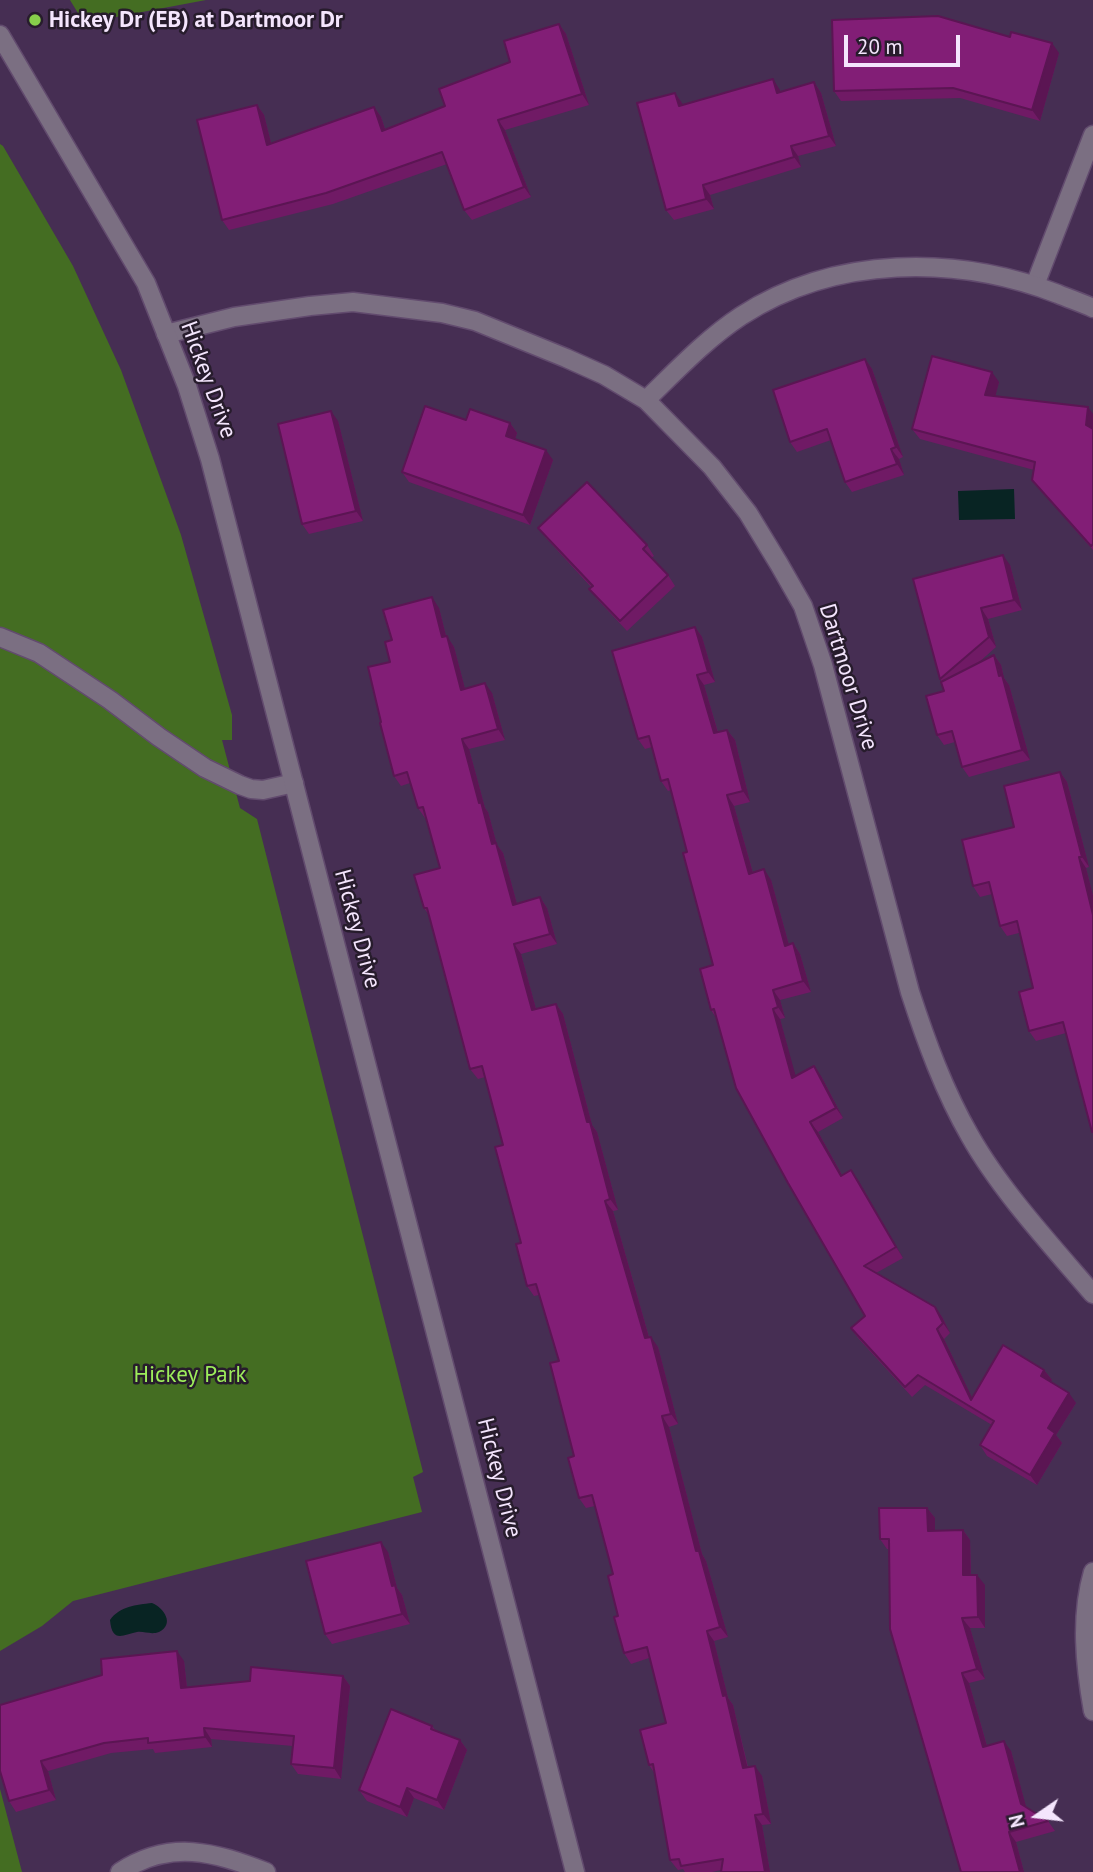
<!DOCTYPE html>
<style>
body{margin:0}
#map{position:relative;width:1093px;height:1872px;overflow:hidden;background:#462e53;font-family:"PT Sans",sans-serif}
canvas{display:block}
.north{position:absolute;left:1002px;top:1781px;width:70px;height:70px;-webkit-text-stroke:5px #271c2c;paint-order:stroke;rotate:256deg;font-size:19px;font-weight:700;line-height:28px;text-align:center;color:#f4e5fd}
.north::after{content:'';display:block;margin:auto;width:24px;height:32px;background:#f4e5fd;clip-path:polygon(50% 0,100% 100%,50% 72%,0 100%)}
.scale{position:absolute;left:844px;top:35px;width:116px;height:32px;box-sizing:border-box;border:4px solid #f4e5fd;border-top:0;padding-left:9px;font-size:21px;line-height:24px;white-space:nowrap;color:#f4e5fd;-webkit-text-stroke:5px #271c2c;paint-order:stroke}
</style>
<div id="map">
<canvas width="1093" height="1872"></canvas>
<div class="north">N</div>
<div class="scale">20 m</div>
</div>
<script>
const ctx = document.querySelector('canvas').getContext('2d');
ctx.lineJoin = 'round';
function paint(path, color) { ctx.fillStyle = color; ctx.fill(path, 'evenodd'); }
function stroke(path, color, width, dash) { ctx.strokeStyle = color; ctx.lineWidth = width; ctx.lineCap = dash ? 'butt' : 'round'; ctx.setLineDash(dash || []); ctx.stroke(path); }
function write(font, color, halo, rows, align = 'center') {
  ctx.font = font + ' "PT Sans",sans-serif'; ctx.lineWidth = 5; ctx.setLineDash([]); ctx.textBaseline = 'middle'; ctx.strokeStyle = halo; ctx.fillStyle = color; for (const [text, x, y, turn = 0] of rows) {
    ctx.save(); ctx.translate(x, y); ctx.rotate((+turn || 0) * Math.PI / 180); ctx.textAlign = isNaN(turn) ? turn : align; if (halo) ctx.strokeText(text, 0, 0); ctx.fillText(text, 0, 0); ctx.restore();
  }
}
const green = new Path2D(`
 M70,0H206L84,23Z
 M0,144L3,146L73,266L121,370L181,535L232,715V740H222L240,808L257,819L423,1472L413,1477L422,1512L73,1601L42,1626L0,1651Z
 M0,1789L22,1872H0Z`);
const water = new Path2D(`
 M1014,489L1015,519L959,520L958,491Z
 M152,1603C164,1608 175,1624 159,1632C151,1635 144,1631 137,1632C121,1636 112,1642 110,1620C120,1606 136,1605 152,1603Z`);
const service = new Path2D(`
 M1035,285L1093,135
 M0,637L39,653L110,700L159,737L205,768L240,785L251,789L263,790L294,783`);
const minor = new Path2D(`
 M166,334L234,317L310,306L353,302L442,313L475,321L566,358L604,375L646,400L712,467L748,513L779,564L803,606L823,665L910,992C926,1041 944,1091 970,1136C1001,1191 1052,1246 1093,1294
 M646,400C676,371 706,339 741,316C835,255 957,255 1058,294C1070,299 1082,303 1093,308
 M1093,1572C1080,1616 1085,1666 1093,1711
 M120,1872C171,1839 214,1852 266,1872`);
const tertiary = new Path2D(`
 M0,35L146,283L187,386L210,459L575,1872`);
const wall = new Path2D(`
 M559,24L566,34L589,105L505,130L531,197L472,220L464,210L447,164L333,204L229,230L222,220L257,105L264,115L271,143L374,107L381,117L385,129L445,106L510,62Z
 M1059,53L1040,121L960,98L841,101L834,91Z
 M814,82L821,93L836,146L798,156L801,167L710,195L714,209L674,220L666,210L675,93L683,105L780,90L781,92Z
 M865,359L872,369L903,457L899,459L904,475L852,492L845,482L831,440L797,452L790,442Z
 M999,382L995,396L1093,414V550L1040,490L1032,480L1034,470L920,439L912,429Z
 M466,420L510,423L517,433L515,439L553,460L530,525L409,482L402,472Z
 M338,421L363,521L309,534L302,524Z
 M538,528L647,545L654,556L651,558L668,575L675,586L627,631L597,599L589,589L591,587L546,538Z
 M1010,565L1022,610L988,619L996,647L977,664L994,655L1001,665L1004,678L1009,685L1030,760L969,777L962,767L955,742L944,745L937,735L944,691L942,682L940,679L913,579Z
 M439,608L446,636L454,647L465,689L492,693L505,740L469,749L485,808L488,812L497,845L503,853L517,904L540,897L547,908L557,944L521,954L536,1009L556,1004L563,1014L592,1125L597,1132L618,1210L613,1211L649,1337L658,1347L678,1424L669,1427L702,1554L706,1561L728,1637L714,1641L728,1698L733,1705L748,1767L762,1776L771,1824L762,1825L770,1872H721V1870L712,1872H685L683,1869L678,1870L670,1860L655,1774L649,1765L666,1723L649,1658L631,1664L624,1653L613,1574L595,1506L586,1508L579,1498L574,1456L559,1361L539,1295L534,1296L527,1286L521,1243L503,1145L485,1077L478,1079L470,1069L429,915L424,908L440,868L426,818H425L418,808L410,783L401,786L394,776L381,722L392,640Z
 M695,627L702,637L715,682L704,685L718,732L727,730L735,740L750,802L734,806L753,873L771,880L789,945L793,943L800,954L811,992L780,1000L785,1018L780,1019L795,1076H821L843,1118L818,1132L842,1175L858,1180L903,1258L876,1273L935,1307L942,1317L950,1333L944,1339L972,1398L1044,1370L1052,1380L1050,1382L1076,1403L1056,1435L1062,1443L1037,1485L987,1456L980,1445L992,1425L925,1385L912,1397L858,1338L851,1328L865,1316L717,1019L711,1010L713,965L687,852L671,790L668,791L661,781L652,747L645,749L638,739Z
 M1060,772L1067,782L1089,867L1086,868L1093,896V1134L1066,1033L1036,1041L1029,1031L1033,988L1019,933L1007,936L1000,926L992,894L980,897L973,886L1014,827Z
 M927,1508L935,1518V1531L963,1530L970,1540L971,1575L985,1585V1628H970L985,1679L969,1683L987,1746L1011,1751L1026,1807L1048,1821L1055,1831L1016,1842L1024,1872L889,1549H887L880,1539Z
 M388,1552L397,1588L402,1595L410,1624L332,1644L325,1634Z
 M184,1661L187,1688L343,1676L350,1686L341,1779L298,1774L291,1764L293,1746L211,1739L212,1747L155,1753L153,1749L111,1753L48,1771L56,1800L16,1812L9,1801L0,1771Z
 M432,1726L436,1731L460,1740L467,1750L444,1810L414,1798L407,1817L367,1801L359,1790Z`);
const shadedWall = new Path2D(`
 M559,24L566,34L589,105L582,94Z
 M1052,43L1059,53L1040,121L1032,110Z
 M773,79L780,90L784,103L777,93Z
 M814,82L821,93L836,146L829,136Z
 M675,93L682,103L686,116L679,106Z
 M257,105L264,115L274,155L267,145Z
 M374,107L381,117L389,141L382,131Z
 M498,120L505,130L531,197L524,187Z
 M791,146L798,156L801,167L794,157Z
 M703,185L710,195L714,209L706,199Z
 M865,359L872,369L903,457L896,447Z
 M992,372L999,382L993,405L985,395Z
 M1088,407L1093,414V434L1086,425Z
 M331,411L338,421L363,521L356,511Z
 M510,423L517,433L513,446L506,436Z
 M891,449L899,459L904,475L897,464Z
 M546,450L553,460L530,525L523,515Z
 M1003,555L1010,565L1022,610L1014,600Z
 M432,597L439,608L449,648L442,637Z
 M981,608L988,619L996,647L989,637Z
 M695,627L702,637L715,682L708,672Z
 M447,636L454,647L468,700L461,690Z
 M994,655L1001,665L1004,678L1009,685L1030,760L1022,750Z
 M697,675L704,685L721,743L714,733Z
 M485,683L492,693L505,740L498,729Z
 M727,730L735,740L750,802L743,791Z
 M462,739L469,749L485,808L488,812L497,845L503,853L520,915L513,905L492,844L479,803Z
 M1060,772L1067,782L1089,867L1082,857Z
 M727,795L734,806L756,884L749,874Z
 M1079,857L1086,868L1093,896V915Z
 M764,869L771,880L792,956L785,946Z
 M540,897L547,908L557,944L550,934Z
 M793,943L800,954L811,992L803,981Z
 M514,944L521,954L539,1020L532,1010Z
 M773,990L780,1000L785,1018L778,1007Z
 M556,1004L563,1014L592,1125L597,1132L618,1210L610,1199L587,1122Z
 M773,1009L780,1019L799,1088L792,1078Z
 M814,1066L821,1076L843,1118L836,1108Z
 M810,1122L818,1132L848,1186L841,1176Z
 M851,1170L858,1180L903,1258L896,1247Z
 M605,1201L613,1211L652,1348L645,1338Z
 M935,1307L942,1317L950,1333L943,1323Z
 M937,1329L944,1339L978,1410L971,1400Z
 M651,1337L658,1347L678,1424L671,1414Z
 M1044,1370L1052,1380L1048,1386L1041,1376Z
 M1069,1393L1076,1403L1056,1435L1062,1443L1037,1485L1030,1475L1048,1428Z
 M662,1416L669,1427L702,1554L706,1561L728,1637L720,1627L696,1551Z
 M927,1508L935,1518V1541L928,1531Z
 M963,1530L970,1540L971,1585L963,1575Z
 M381,1542L388,1552L397,1588L402,1595L410,1624L402,1614L392,1586Z
 M977,1575L985,1585V1628L978,1617Z
 M962,1618L970,1628L985,1679L977,1669Z
 M707,1631L714,1641L728,1698L733,1705L750,1778L743,1768L723,1696Z
 M177,1651L184,1661L188,1698L181,1688Z
 M962,1673L969,1683L990,1757L983,1747Z
 M343,1676L350,1686L341,1779L334,1768Z
 M204,1728L211,1739L212,1747L205,1737Z
 M460,1740L467,1750L444,1810L437,1800Z
 M1004,1741L1011,1751L1028,1814L1021,1804Z
 M41,1761L48,1771L56,1800L49,1790Z
 M755,1766L762,1776L771,1824L763,1814Z
 M407,1788L414,1798L407,1817L400,1807Z
 M755,1815L762,1825L770,1872H765Z
 M1009,1832L1016,1842L1024,1872H1020Z`);
const building = new Path2D(`
 M938,16L1010,37L1011,32L1052,43L1032,110L953,88L834,91L832,20Z
 M559,24L582,94L498,120L524,187L464,210L442,152L326,193L222,220L197,120L257,105L267,145L374,107L382,131L445,106L439,89L510,62L504,41Z
 M773,79L777,93L814,82L829,136L791,146L794,157L703,185L706,199L666,210L637,103L675,93L679,106Z
 M932,356L992,372L985,395L1088,407L1086,425L1093,429V544L1091,546L1032,480L1035,462L912,429Z
 M865,359L896,447L891,449L897,464L845,482L827,429L790,442L773,390Z
 M425,406L466,420L470,409L510,423L506,436L546,450L523,515L402,472Z
 M331,411L356,511L302,524L278,424Z
 M587,482L647,545L643,549L668,575L620,621L589,589L593,586L538,528Z
 M1003,555L1014,600L981,608L989,637L940,679L913,579Z
 M432,597L442,637L447,636L461,690L485,683L498,729L462,739L479,803L481,802L492,844L496,843L513,905L540,897L550,934L514,944L532,1010L556,1004L587,1122H590L610,1199L605,1201L645,1338L651,1337L671,1414L662,1416L696,1551H699L720,1627L707,1631L723,1696L726,1695L743,1768L755,1766L763,1814L755,1815L765,1872H721L723,1859L681,1866L679,1859L670,1860L653,1764L649,1765L640,1730L666,1723L647,1647L624,1653L614,1617L618,1616L608,1576L613,1574L592,1495L579,1498L568,1458L574,1456L550,1363L559,1361L536,1284L527,1286L516,1244L521,1243L495,1147L503,1145L482,1066L470,1069L427,908H424L414,875L440,868L423,807L418,808L407,772L394,776L380,723L381,722L368,667L390,662L385,642L392,640L383,610Z
 M695,627L708,672L697,675L714,733L727,730L743,791L727,795L749,874L764,869L785,946L793,943L803,981L773,990L778,1007L773,1009L792,1078L814,1066L836,1108L810,1122L841,1176L851,1170L896,1247L864,1266L935,1307L943,1323L937,1329L971,1400L1003,1345L1044,1370L1041,1376L1069,1393L1048,1428L1055,1433L1030,1475L980,1445L994,1421L918,1375L905,1387L851,1328L865,1316L788,1183L736,1088L714,1009L711,1010L700,969L713,965L683,853L687,852L668,779L661,781L649,736L638,739L612,651Z
 M994,655L999,676L1002,675L1022,750L962,767L952,731L937,735L926,696L944,691L941,682Z
 M1060,772L1082,857H1079L1093,915V1131L1092,1132L1063,1022L1029,1031L1019,992L1033,988L1017,921L1000,926L989,882L973,886L962,840L1014,827L1004,786Z
 M879,1508H927L928,1531L963,1530V1575H977L978,1617L962,1618L977,1669L962,1673L983,1747L1004,1741L1021,1804L1048,1821L1009,1832L1020,1872H961L890,1629L889,1539H880Z
 M381,1542L392,1586L395,1585L402,1614L325,1634L306,1561Z
 M177,1651L181,1688L250,1681L251,1667L343,1676L334,1768L291,1764L294,1736L204,1728L205,1737L148,1743V1738L104,1743L41,1761L49,1790L9,1801L0,1771V1705L102,1675L101,1659Z
 M391,1709L432,1726L431,1729L460,1740L437,1800L407,1788L400,1807L359,1790Z`);
const markers = [
 [35,20,7,"#87cf4b"]
];
const poiNames = [
 ["Hickey Dr (EB) at Dartmoor Dr",49,20]
];
const streetNames = [
 ["Hickey Drive",208,380,70],
 ["Dartmoor Drive",848,677,73],
 ["Hickey Drive",357,929,75],
 ["Hickey Drive",499,1478,76]
];
const parkNames = [
 ["Hickey Park",190,1375]
];
paint(green, '#446d22');
paint(water, '#082423');
stroke(service, '#624b6e', 21);
stroke(minor, '#624b6e', 21);
stroke(tertiary, '#624b6e', 21);
stroke(service, '#7b6f82', 18);
stroke(minor, '#7b6f82', 18);
stroke(tertiary, '#7b6f82', 18);
paint(wall, '#701a65');
paint(shadedWall, '#5b1553');
paint(building, '#821e76');
stroke(building, '#5b1553', 2);
for (const [x, y, r, color] of markers) { const dot = new Path2D(); dot.arc(x, y, r, 0, 2 * Math.PI); ctx.fillStyle = color; ctx.fill(dot); stroke(dot, '#271c2c', 2.5); }
write('bold 23px', '#f4e5fd', '#271c2c', poiNames, 'left');
write('23px', '#f4e5fd', '#271c2c', streetNames);
write('23px', '#9ded5b', '#271c2c', parkNames);
</script>
